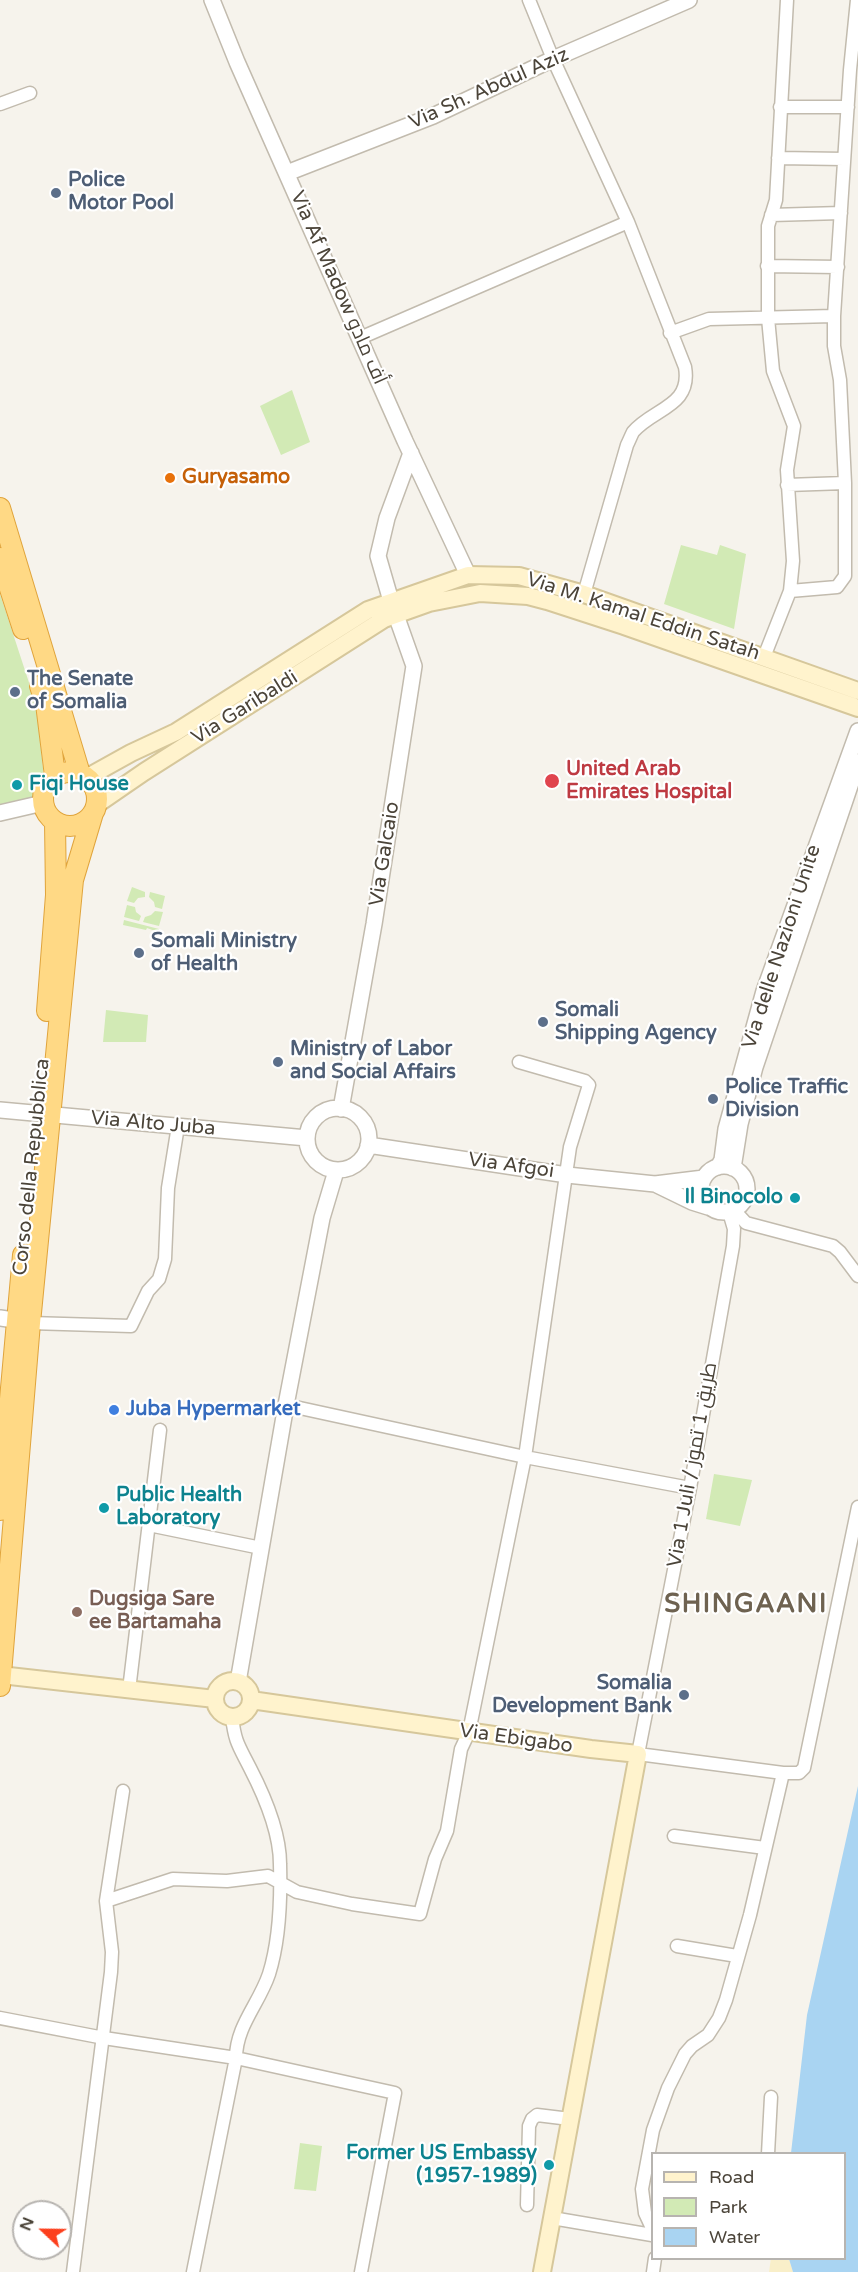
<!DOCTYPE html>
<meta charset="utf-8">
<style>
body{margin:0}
#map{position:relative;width:858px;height:2272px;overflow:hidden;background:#f6f3ec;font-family:"Varela Round",sans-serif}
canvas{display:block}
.legend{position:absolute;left:651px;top:2152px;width:195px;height:108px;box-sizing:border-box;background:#fff;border:2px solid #b7b4b0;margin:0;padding:8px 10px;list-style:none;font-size:18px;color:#4b4439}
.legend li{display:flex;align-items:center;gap:12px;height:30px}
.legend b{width:30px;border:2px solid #b7b4b0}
.north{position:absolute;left:12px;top:2200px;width:60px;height:60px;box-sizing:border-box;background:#fff;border:2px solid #b7b4b0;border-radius:50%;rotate:292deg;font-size:16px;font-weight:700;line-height:24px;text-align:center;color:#4b4439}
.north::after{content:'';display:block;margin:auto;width:21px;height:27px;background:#fc3f1d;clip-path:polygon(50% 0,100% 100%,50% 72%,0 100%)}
</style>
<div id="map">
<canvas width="858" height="2272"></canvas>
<ul class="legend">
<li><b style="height:8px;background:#fff3cd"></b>Road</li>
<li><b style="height:16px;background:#d2eab5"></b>Park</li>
<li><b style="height:16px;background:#a9d4f2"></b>Water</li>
</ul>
<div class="north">N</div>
</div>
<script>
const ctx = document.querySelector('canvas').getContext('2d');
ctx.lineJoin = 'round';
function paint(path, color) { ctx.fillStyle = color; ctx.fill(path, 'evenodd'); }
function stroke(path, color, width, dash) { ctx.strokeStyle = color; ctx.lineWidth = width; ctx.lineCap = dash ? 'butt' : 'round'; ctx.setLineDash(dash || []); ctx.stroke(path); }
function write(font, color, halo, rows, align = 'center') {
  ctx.font = font + ' "Varela Round",Cairo,sans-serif'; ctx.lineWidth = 4.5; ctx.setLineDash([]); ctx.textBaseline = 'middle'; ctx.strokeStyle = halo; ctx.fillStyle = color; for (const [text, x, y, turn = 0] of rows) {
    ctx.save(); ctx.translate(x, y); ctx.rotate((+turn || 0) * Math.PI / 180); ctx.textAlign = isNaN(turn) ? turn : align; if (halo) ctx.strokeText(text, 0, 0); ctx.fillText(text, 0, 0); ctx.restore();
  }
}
const green = new Path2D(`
 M292,390L310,442L281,455L260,406Z
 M681,545L717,555L720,545L746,554L734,629L664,604Z
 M0,594L36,704L44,777L36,796L0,805Z
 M132,887L145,892V897L138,898L134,903L127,901Z
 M150,892L165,896L162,909L155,907L154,902L149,897Z
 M127,905L135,907L136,912L141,916L139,921L124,917Z
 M155,911L163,912L159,926L143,922L145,917L151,915Z
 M124,920L159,929L158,932L155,934V931L147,928L146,930L123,925Z
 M106,1010L148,1015L146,1042H103Z
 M714,1474L752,1480L740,1526L706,1519Z
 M300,2143L322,2146L316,2191L294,2189Z`);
const sand = new Path2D(`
 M771,2258L789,2259L793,2272H769Z`);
const water = new Path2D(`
 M858,1786V2272H793L789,2259L844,2258V2154L791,2153L807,2015Z`);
const minor = new Path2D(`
 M529,0L553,59L628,222L685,367C692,407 653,408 633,432C631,436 629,441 627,445L584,594
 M0,104L30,93
 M780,107H848
 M778,158L844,159
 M771,215L841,213
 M767,266L838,267
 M670,333L709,319L834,316
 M360,338L628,222
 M787,485L845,483
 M790,591L837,587L845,576V483L840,380L834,346V316L850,70L857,0
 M764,657L790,591L793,561L787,470L794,426L773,371L768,318V226L776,200L787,0
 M734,1210L746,1223L833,1246L840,1252L858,1276
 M729,1212L734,1229L733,1246L690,1488L638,1754L783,1773H799L804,1768L858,1507
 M30,1323L131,1326L148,1291L159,1279L165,1259L168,1188L178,1126
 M286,1405L525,1457L690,1488
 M149,1525L261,1548
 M129,1690L160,1430
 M674,1836L765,1848
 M106,1901L173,1879L227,1881L268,1876L297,1892L352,1904L420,1914L435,1859L447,1831L461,1749L469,1732L525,1457L570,1147L589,1085L585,1081L519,1062
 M677,1946L737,1956
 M0,2018L104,2038L236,2058L395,2093L361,2272
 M768,2154L771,2097
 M527,2205L529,2126L532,2119L537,2115L570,2119
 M552,2218L652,2235
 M652,2228L645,2213L642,2189L653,2130L668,2088L685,2054L692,2046L708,2035L719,2018L726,2000L750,1915L783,1773
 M73,2272L111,1972L112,1952L106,1901L123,1791
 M193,2272L236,2058C236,2026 259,2004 269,1974C279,1942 281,1898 280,1864C280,1832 265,1797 250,1768C239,1746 235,1743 232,1717
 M653,2272L655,2258`);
const tertiary = new Path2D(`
 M212,0L237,62L405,441L468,575
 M287,173L433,116L553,59L689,0
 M0,813L43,803
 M307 1139a31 31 0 1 1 62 0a31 31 0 1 1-62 0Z
 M341,1109L374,924L414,666L391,601L378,556L387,518L411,453
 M0,1110L307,1138
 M368,1145L567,1175L655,1184L704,1178
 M701 1189a23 23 0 1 1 46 0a23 23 0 1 1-46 0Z
 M718,1167L722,1160L726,1129L764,991L858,731
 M733,1168L740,1124L755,1067L858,762
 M655,1184L692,1202L708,1207
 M0,1318L27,1322
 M238,1682L286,1405L322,1218L336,1171`);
const secondary = new Path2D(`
 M86,778L131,753L176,732L368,610L468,575L519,576L584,594L858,691
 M96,805L144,772L384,619L429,603L480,593L528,596L547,601L624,626L858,708
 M0,1675L215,1699
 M215 1699a18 18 0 1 1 36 0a18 18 0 1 1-36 0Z
 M251,1700L591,1749L638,1754L542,2272`);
const trunk = new Path2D(`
 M0,508L80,774
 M0,558L23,629
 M40,686L46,704L55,776
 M43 799a27 27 0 1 1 54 0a27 27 0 1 1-54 0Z
 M47,1011L56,895L55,822
 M0,1510L23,1255
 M0,1686L30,1323L73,880L93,813`);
const markers = [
 [56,193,6,"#5c6f8a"],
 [170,478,6,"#e8710a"],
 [15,692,6,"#5c6f8a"],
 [552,781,8,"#e0444e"],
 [17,785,6,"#0f9aa8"],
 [139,953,6,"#5c6f8a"],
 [543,1022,6,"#5c6f8a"],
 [278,1062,6,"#5c6f8a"],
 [713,1099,6,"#5c6f8a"],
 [795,1198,6,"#0f9aa8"],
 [114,1410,6,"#3f7fe0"],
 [104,1508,6,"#0f9aa8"],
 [77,1612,6,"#8d6e63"],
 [684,1695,6,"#5c6f8a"],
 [549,2165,6,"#0f9aa8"]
];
const streetNames = [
 ["Via Sh. Abdul Aziz",489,89,-24],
 ["Via Af Madow أف مادو",338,288,66],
 ["Via M. Kamal Eddin Satah",643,617,18],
 ["Via Garibaldi",245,708,-32],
 ["Via Galcaio",385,854,-81],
 ["Via delle Nazioni Unite",782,947,-72],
 ["Via Alto Juba",153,1124,5],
 ["Via Afgoi",511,1166,8],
 ["Corso della Repubblica",32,1167,-84],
 ["Via 1 Juli / طريق 1 تموز",693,1465,-80],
 ["Via Ebigabo",516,1739,8]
];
const serviceNames = [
 ["Police",68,181],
 ["Motor Pool",68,204],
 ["The Senate",27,680],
 ["of Somalia",27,703],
 ["Somali Ministry",151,942],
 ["of Health",151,965],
 ["Somali",555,1011],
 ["Shipping Agency",555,1034],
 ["Ministry of Labor",290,1050],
 ["and Social Affairs",290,1073],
 ["Police Traffic",725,1088],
 ["Division",725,1111],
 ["Somalia",672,1684,"right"],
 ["Development Bank",672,1707,"right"]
];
const foodNames = [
 ["Guryasamo",182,478]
];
const healthNames = [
 ["United Arab",566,770],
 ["Emirates Hospital",566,793]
];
const cultureNames = [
 ["Fiqi House",29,785],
 ["Il Binocolo",783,1198,"right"],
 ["Public Health",116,1496],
 ["Laboratory",116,1519],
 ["Former US Embassy",537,2154,"right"],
 ["(1957-1989)",537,2177,"right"]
];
const shopNames = [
 ["Juba Hypermarket",126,1410]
];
const educationNames = [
 ["Dugsiga Sare",89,1600],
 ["ee Bartamaha",89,1623]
];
const districtNames = [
 ["SHINGAANI",746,1605]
];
paint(green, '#d2eab5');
paint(sand, '#f9efc9');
paint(water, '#a9d4f2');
stroke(minor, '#c2bbae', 15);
stroke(tertiary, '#c2bbae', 18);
stroke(secondary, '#d6c79b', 20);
stroke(trunk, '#e0a43c', 22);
stroke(minor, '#fff', 12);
stroke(tertiary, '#fff', 15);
stroke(secondary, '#fff3cd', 16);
stroke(trunk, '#ffd985', 20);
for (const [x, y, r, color] of markers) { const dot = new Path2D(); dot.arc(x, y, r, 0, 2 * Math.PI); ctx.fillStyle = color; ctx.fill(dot); stroke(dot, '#fff', 2); }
write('20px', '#4b4439', '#fff', streetNames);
write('bold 20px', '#4e5e75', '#fff', serviceNames, 'left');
write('bold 20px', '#c56008', '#fff', foodNames, 'left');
write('bold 20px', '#be3a42', '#fff', healthNames, 'left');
write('bold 20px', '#0d838f', '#fff', cultureNames, 'left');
write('bold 20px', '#366cbe', '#fff', shopNames, 'left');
write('bold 20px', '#785e54', '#fff', educationNames, 'left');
ctx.letterSpacing = '1.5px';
write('bold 26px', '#6e6250', '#fff', districtNames);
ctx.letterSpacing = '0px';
</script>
